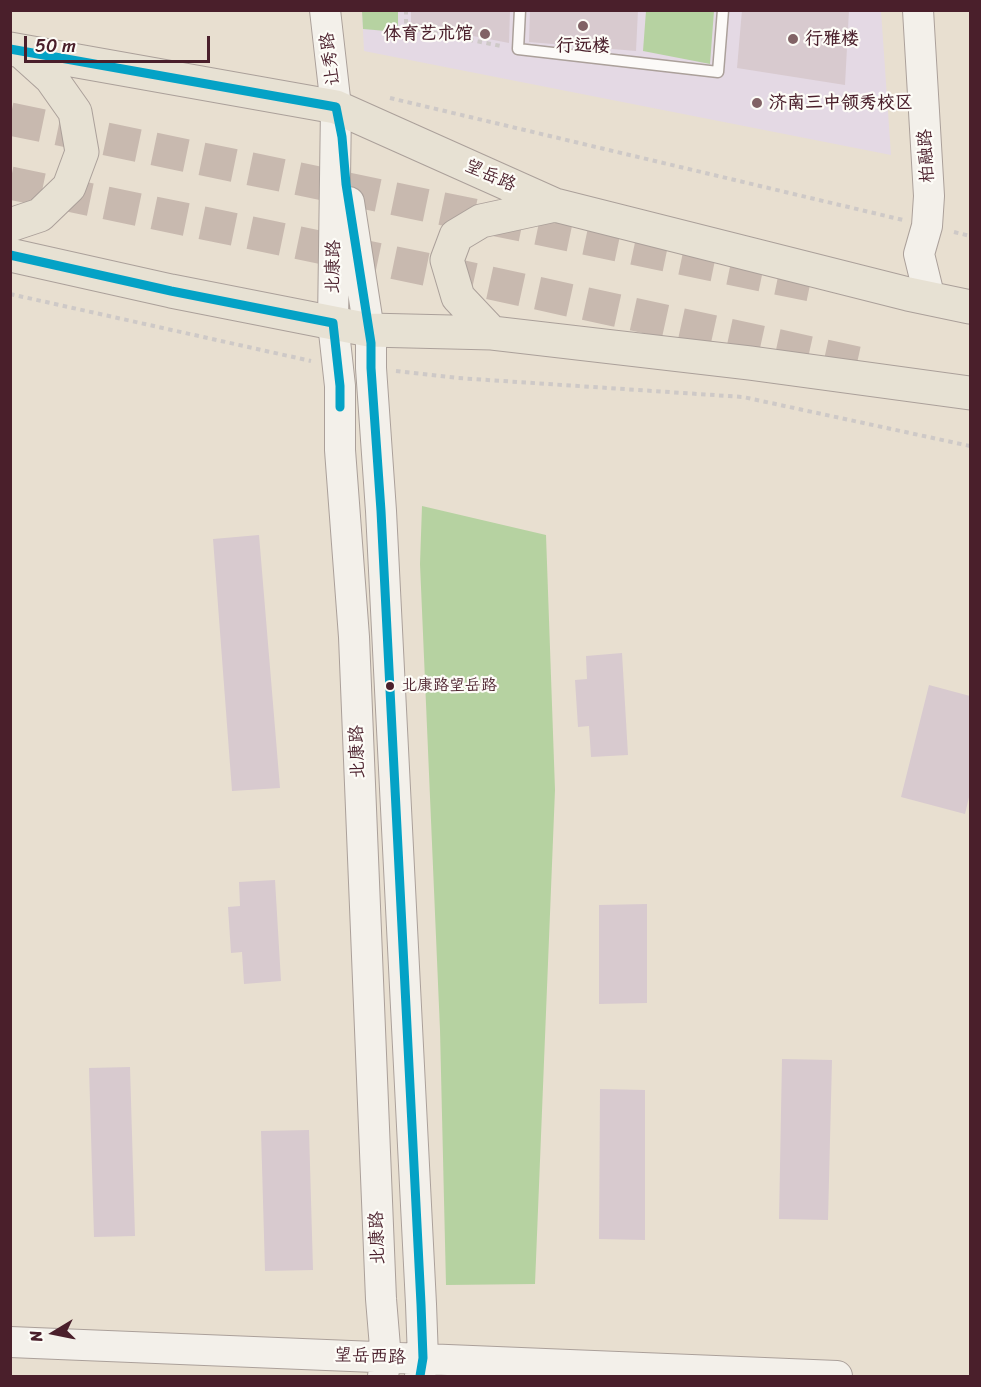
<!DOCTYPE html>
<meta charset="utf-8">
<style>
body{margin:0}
#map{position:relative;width:981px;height:1387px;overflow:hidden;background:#e8dfd0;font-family:Sriracha,sans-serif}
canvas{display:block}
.frame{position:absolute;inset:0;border:12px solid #4a1f2b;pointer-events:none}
.north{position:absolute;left:24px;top:1303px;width:60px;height:60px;-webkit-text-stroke:4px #fdfcf7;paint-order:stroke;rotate:260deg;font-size:16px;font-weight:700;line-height:24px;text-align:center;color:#4a1f2b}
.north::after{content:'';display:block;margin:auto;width:21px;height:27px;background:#4a1f2b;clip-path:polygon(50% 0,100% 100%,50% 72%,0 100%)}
.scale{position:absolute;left:24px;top:36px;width:186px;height:27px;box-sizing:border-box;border:3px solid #4a1f2b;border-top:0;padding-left:8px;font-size:18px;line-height:21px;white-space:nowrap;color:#4a1f2b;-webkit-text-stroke:4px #fdfcf7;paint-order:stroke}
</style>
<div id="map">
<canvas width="981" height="1387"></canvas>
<div class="frame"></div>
<div class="north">N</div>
<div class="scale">50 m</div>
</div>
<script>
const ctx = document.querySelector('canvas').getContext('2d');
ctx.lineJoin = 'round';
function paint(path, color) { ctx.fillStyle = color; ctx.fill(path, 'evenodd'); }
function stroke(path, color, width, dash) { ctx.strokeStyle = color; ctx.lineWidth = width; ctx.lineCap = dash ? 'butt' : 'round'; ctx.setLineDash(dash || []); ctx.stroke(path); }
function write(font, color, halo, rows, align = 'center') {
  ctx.font = font + ' Sriracha,"LXGW WenKai TC",sans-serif'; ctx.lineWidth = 4.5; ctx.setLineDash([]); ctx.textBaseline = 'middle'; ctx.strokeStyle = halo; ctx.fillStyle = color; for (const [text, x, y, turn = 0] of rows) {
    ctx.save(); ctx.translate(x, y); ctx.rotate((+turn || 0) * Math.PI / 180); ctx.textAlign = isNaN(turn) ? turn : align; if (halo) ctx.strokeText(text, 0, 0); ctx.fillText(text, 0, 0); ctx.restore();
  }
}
const built = new Path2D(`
 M362,11H881L891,155L364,51Z`);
const green = new Path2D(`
 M362,11H398V32L363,29Z
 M646,11H714L710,64L643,51Z
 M422,506L546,535L555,790L535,1284L446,1285L440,1030L420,564Z`);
const building = new Path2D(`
 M411,10H510L509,43L411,24Z
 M530,10H638L636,51L529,42Z
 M742,10H849L845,85L737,68Z
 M259,535L280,788L232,791L213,539Z
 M622,653L628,755L591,757L589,726L578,727L575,680L587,679L586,656Z
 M929,685L970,696V793L965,814L901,797Z
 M275,880L281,981L244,984L242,952L231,953L228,907L240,906L239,882Z
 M647,904V1003L599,1004V905Z
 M782,1059L832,1060L828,1220L779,1219Z
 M130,1067L135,1236L94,1237L89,1068Z
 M600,1089L645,1090V1240L599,1239Z
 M309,1130L313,1270L265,1271L261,1131Z`);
const highwayTunnel = new Path2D(`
 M10,119L820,287
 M10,183L454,275L871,366`);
const path = new Path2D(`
 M406,10V27L501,46
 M390,98L903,220
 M954,232L970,236
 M10,294L311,361
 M396,371L458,378L743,397L970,446`);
const lane = new Path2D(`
 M520,10L518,49L718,72L723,10`);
const secondary = new Path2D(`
 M325,10L336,107L333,323L340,386V450L354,637L381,1299L386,1359L383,1376
 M918,10L929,196L927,226L919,254L930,299
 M349,202L371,343V368L381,511L421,1304L423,1358L420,1376
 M10,1342L837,1376`);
const primary = new Path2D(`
 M10,49L336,107L555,205L908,294L970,307
 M10,225L40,215L69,187L82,152L75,112L51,78L21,51
 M10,255L171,291L369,330L492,333L750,363L970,393
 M492,333L458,297L447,260L456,236L481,221L555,205`);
const bus1 = new Path2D(`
 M10,49L336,107L342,137L346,184L371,343V368L381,511L421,1304L423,1358L420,1376
 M10,255L171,291L333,323L340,386V407`);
const markers = [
 [583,26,6,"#816265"],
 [485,34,6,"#816265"],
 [793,39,6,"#816265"],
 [757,103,6,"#816265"],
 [390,686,5,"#4a1f2b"]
];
const busNames = [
 ["北康路望岳路",401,686]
];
const poiNames = [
 ["体育艺术馆",473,34,"right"],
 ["行雅楼",805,39],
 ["行远楼",583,46,"center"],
 ["济南三中领秀校区",769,103]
];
const streetNames = [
 ["让秀路",331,59,-97],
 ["柏融路",927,156,-93],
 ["望岳路",490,176,24],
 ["北康路",334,267,-89],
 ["北康路",358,752,-92],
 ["北康路",378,1238,-92],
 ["望岳西路",370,1357,2]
];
paint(built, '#e4d9e4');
paint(green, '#b6d2a1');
paint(building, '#d8cacf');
stroke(highwayTunnel, '#c8b9af', 33, [33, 16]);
stroke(lane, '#aba09a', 13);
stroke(secondary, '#aba09a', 32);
stroke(primary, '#aba09a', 35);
stroke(path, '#cec9c7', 4, [4.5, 4.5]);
stroke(lane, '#fcfaf8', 10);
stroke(secondary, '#f3f0ea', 30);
stroke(primary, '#e7e1d3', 33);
stroke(bus1, '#04a2c6', 9);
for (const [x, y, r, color] of markers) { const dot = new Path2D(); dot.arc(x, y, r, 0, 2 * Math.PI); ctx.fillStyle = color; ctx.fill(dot); stroke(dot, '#fdfcf7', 2); }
write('16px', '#4a1f2b', '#fdfcf7', busNames, 'left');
write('bold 18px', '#4a1f2b', '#fdfcf7', poiNames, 'left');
write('18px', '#4a1f2b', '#fdfcf7', streetNames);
</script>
